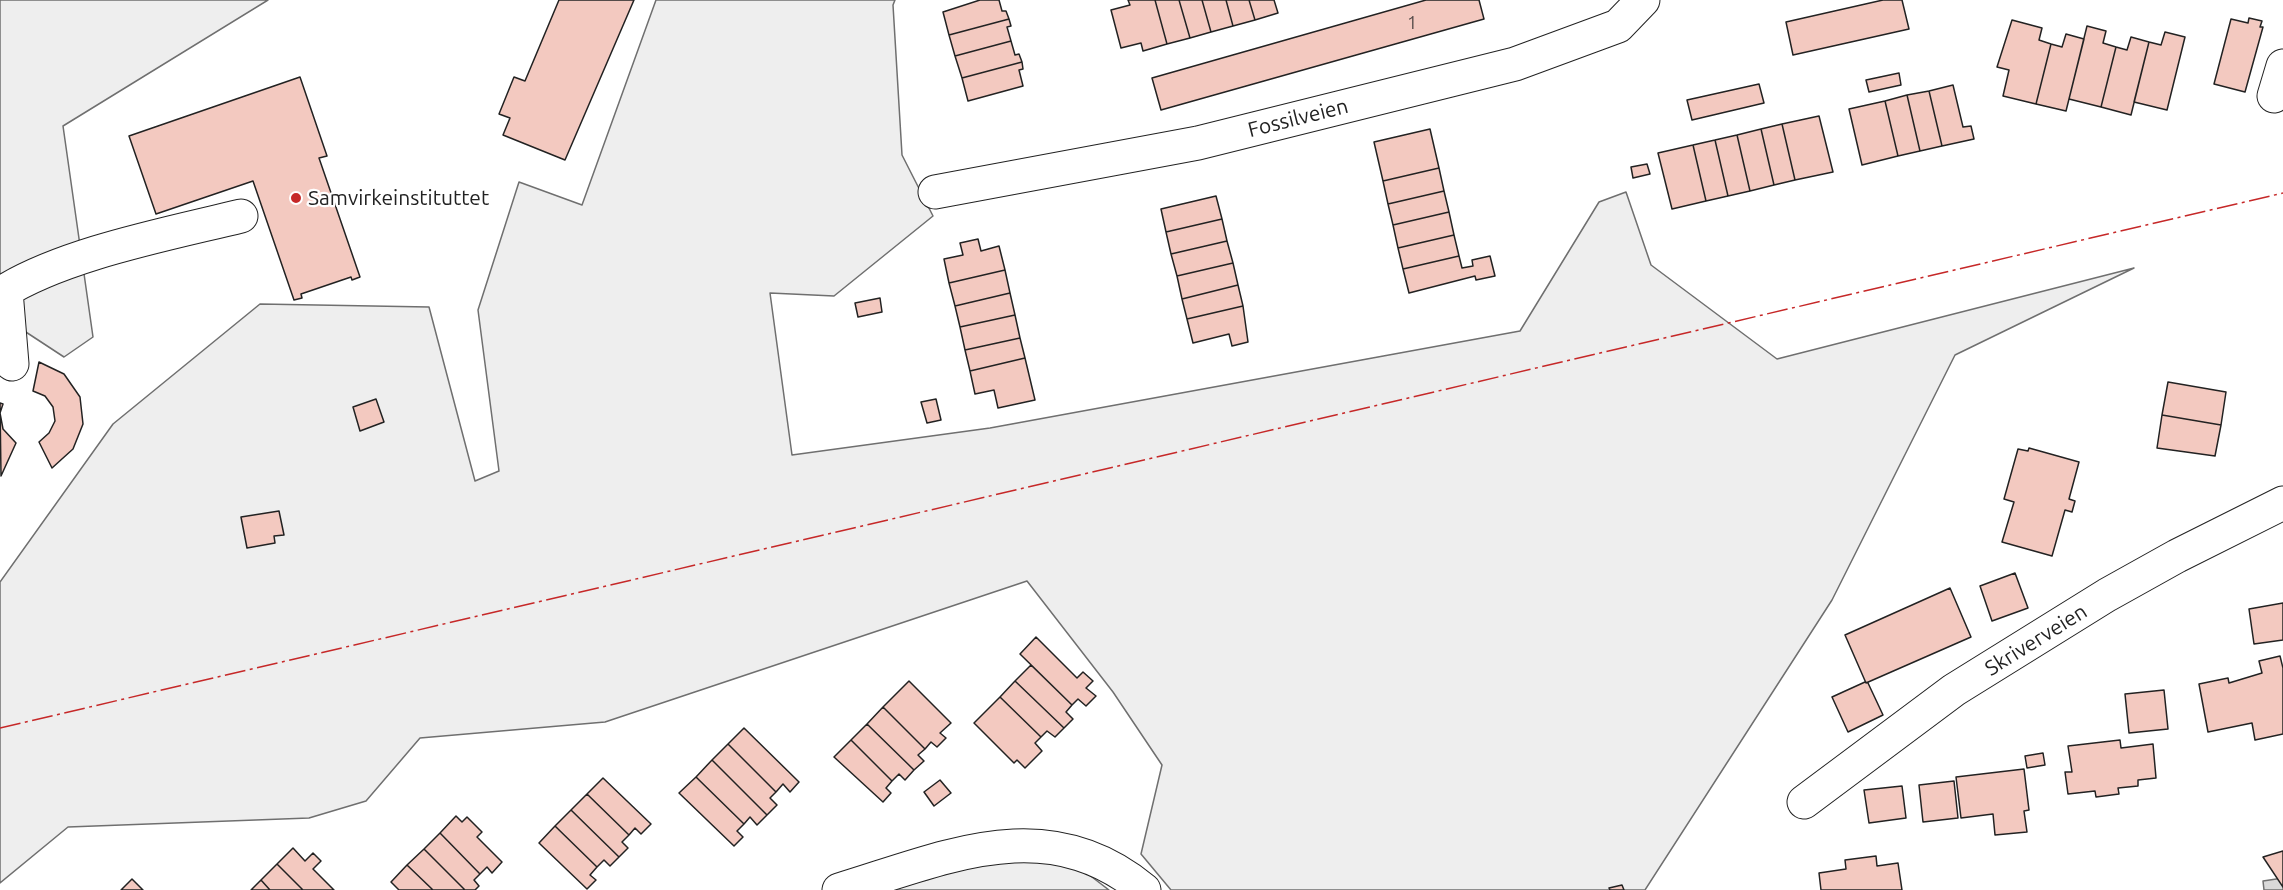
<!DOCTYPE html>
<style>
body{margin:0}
canvas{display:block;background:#fff}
</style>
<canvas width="2283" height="890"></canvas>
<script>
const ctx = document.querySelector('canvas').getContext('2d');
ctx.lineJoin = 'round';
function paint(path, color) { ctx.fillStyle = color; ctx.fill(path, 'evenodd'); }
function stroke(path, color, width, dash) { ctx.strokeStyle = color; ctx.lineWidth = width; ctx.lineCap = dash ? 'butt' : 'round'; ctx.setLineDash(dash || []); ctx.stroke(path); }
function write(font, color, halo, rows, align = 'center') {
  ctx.font = font + ' Ubuntu,sans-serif'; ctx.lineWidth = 4.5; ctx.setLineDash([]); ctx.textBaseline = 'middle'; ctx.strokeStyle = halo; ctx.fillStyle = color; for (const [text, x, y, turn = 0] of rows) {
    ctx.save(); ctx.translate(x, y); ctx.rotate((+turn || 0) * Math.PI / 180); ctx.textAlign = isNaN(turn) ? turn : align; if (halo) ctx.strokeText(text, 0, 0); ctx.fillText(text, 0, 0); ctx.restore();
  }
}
const green = new Path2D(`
 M0,0H268L63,126L93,337L64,357L6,319L0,311Z
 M656,0H895L893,5L902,155L933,216L834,296L770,293L792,455L990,428L1520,331L1599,202L1626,192L1651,265L1777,359L2134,268L1955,355L1832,600L1645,890H1171L1141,854L1162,765L1113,692L1027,581L605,722L420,738L366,801L309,818L68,827L0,883V582L113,424L260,304L429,307L475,481L499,471L478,310L519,182L582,205Z
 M1062,854L1109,890H872L935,871Z`);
const water = new Path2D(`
 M2283,878V890H2264L2263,881Z`);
const building = new Path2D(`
 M559,0H634L565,160L503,135L510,118L499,114L514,77L525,81Z
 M980,0H999L1002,11H1006L1009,19L949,35L943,12Z
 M1128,0H1155L1167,44L1143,51L1141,43L1121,48L1111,10L1130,5Z
 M1155,0H1179L1190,38L1167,44Z
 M1179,0H1202L1211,32L1190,38Z
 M1202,0H1226L1233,26L1211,32Z
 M1226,0H1249L1255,20L1233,26Z
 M1249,0H1274L1278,13L1255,20Z
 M1426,0H1479L1484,19L1161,110L1152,78Z
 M1883,0H1902L1909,29L1793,55L1786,22Z
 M2249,18L2262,21L2260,27H2263L2245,92L2214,84L2231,19L2248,23Z
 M1009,19L1011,26L1007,27L1011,41L955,56L949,35Z
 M2012,20L2042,28L2039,40L2051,44L2036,104L2003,96L2009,70L1997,67Z
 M2087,26L2106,31L2103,43L2116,47L2101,107L2069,99Z
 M2165,32L2185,37L2167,110L2134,102L2149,42L2161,45Z
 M2066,34L2084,39L2066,111L2036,104L2051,44L2062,47Z
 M2131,37L2149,42L2131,115L2101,107L2116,47L2127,50Z
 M1011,41L1015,55L1019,54L1022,62L962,78L955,56Z
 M1022,62L1023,69L1019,70L1023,86L968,101L962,78Z
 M1899,73L1901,85L1869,92L1866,80Z
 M300,77L327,156L319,158L360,277L352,280L351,277L301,294L302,298L294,300L253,181L156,214L129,136Z
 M1759,84L1764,103L1692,120L1687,100Z
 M1953,85L1963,127L1971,126L1974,139L1942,146L1929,91Z
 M1929,91L1942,146L1920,151L1907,95Z
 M1907,95L1920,151L1898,156L1885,101Z
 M1885,101L1898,156L1862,165L1849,109Z
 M1819,116L1833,172L1795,180L1782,124Z
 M1782,124L1795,180L1774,185L1761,129Z
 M1430,129L1439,168L1383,181L1374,142Z
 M1761,129L1774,185L1750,191L1737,135Z
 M1737,135L1750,191L1728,196L1715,140Z
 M1715,140L1728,196L1706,201L1693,145Z
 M1693,145L1706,201L1672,209L1658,153Z
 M1647,164L1650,174L1633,178L1631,167Z
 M1439,168L1444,191L1388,204L1383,181Z
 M1444,191L1449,212L1393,225L1388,204Z
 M1216,196L1222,219L1166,232L1161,209Z
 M1449,212L1454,235L1398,248L1393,225Z
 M1222,219L1227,241L1171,254L1166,232Z
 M1454,235L1459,256L1403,269L1398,248Z
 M978,239L981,251L999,246L1005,270L949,283L944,259L963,255L960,243Z
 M1227,241L1233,263L1177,276L1171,254Z
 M1459,256L1462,268L1473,266L1472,260L1490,256L1495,276L1476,280L1475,276L1409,293L1403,269Z
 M1233,263L1238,285L1182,299L1177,276Z
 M1005,270L1010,293L955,306L949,283Z
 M1238,285L1243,306L1187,319L1182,299Z
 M1010,293L1015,315L960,327L955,306Z
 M880,298L882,312L858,317L855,303Z
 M1243,306L1248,342L1232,346L1229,334L1193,343L1187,319Z
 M1015,315L1020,338L965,350L960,327Z
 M1020,338L1025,358L970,371L965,350Z
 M1025,358L1035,400L998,408L994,390L975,394L970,371Z
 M39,362L64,374L80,397L83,424L73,449L52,468L39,442L49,433L55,421L53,407L45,396L33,391Z
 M2168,382L2226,392L2221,425L2162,415Z
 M376,399L384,422L360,431L353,407Z
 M936,399L941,420L927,423L921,402Z
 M0,403L3,404L0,413L3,429L16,443L1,476Z
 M2162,415L2221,425L2215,456L2157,448Z
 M2029,448L2079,462L2069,499L2075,501L2072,512L2065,510L2052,556L2002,542L2014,502L2004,499L2018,449L2028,451Z
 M279,511L284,535L274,536L275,543L247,548L241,517Z
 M2015,573L2028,608L1992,621L1980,586Z
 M1950,588L1971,637L1866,683L1845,635Z
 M2283,603V640L2254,644L2249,609Z
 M1036,637L1077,678L1083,672L1093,681L1086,688L1096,696L1086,706L1078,699L1072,705L1020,654Z
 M2280,656L2283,668V734L2255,740L2252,723L2208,732L2199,684L2228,678L2229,683L2262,673L2259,661Z
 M1031,665L1072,705L1066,712L1073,719L1064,728L1015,681Z
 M909,681L951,723L940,733L946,738L937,747L931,742L925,749L883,707Z
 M1015,681L1064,728L1055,737L1047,731L1041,737L1000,697Z
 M1865,682L1868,683L1883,715L1848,732L1832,697Z
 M2164,690L2168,729L2129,733L2125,694Z
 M1000,697L1041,737L1035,743L1042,751L1025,768L1017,760L1014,763L974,723Z
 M883,707L925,749L918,755L924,761L914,770L867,724Z
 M867,724L914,770L905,780L899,774L892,781L851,740Z
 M744,728L799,782L790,792L783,784L776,792L728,744Z
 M851,740L892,781L886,788L891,793L883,802L834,757Z
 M2120,740L2121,748L2153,744L2156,778L2138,780V786L2118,788L2119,794L2096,797L2095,791L2068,794L2065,772H2072L2068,746Z
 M728,744L776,792L770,798L777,805L767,815L712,760Z
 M2043,753L2045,765L2027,768L2025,756Z
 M712,760L767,815L757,825L750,817L744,824L696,777Z
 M2024,769L2029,810L2024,811L2027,832L1995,835L1993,814L1961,818L1956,777Z
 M696,777L744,824L737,831L743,837L734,846L679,793Z
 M603,778L651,824L641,834L635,828L629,835L587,794Z
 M940,780L951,793L934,806L924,792Z
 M1954,781L1958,818L1923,822L1919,785Z
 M1902,786L1906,818L1869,823L1864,790Z
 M587,794L629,835L622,842L628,848L619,857L571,810Z
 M571,810L619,857L610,866L604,860L597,867L555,826Z
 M456,816L462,822L467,817L482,832L477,837L502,862L492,873L487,867L480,874L440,833Z
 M555,826L597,867L590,875L596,880L587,889L539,843Z
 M440,833L480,874L474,880L479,886L475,890H465L424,849Z
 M293,848L305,861L313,853L321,861L313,869L334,890H303L277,864Z
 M424,849L465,890H433L407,865Z
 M2283,851V887L2263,857Z
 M1876,856L1877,866L1898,863L1902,890H1821L1819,873L1846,869L1845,860Z
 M277,864L303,890H270L261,880Z
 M407,865L433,890H399L391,882Z
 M132,879L143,890H121Z
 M261,880L270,890H251Z
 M1622,885L1624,890H1610L1609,888Z`);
const minor = new Path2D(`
 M2274,96L2283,66
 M935,192L1198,143L1515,64L1618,26L1643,0
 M6,291L12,364
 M0,294C62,254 168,234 241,216
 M1804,802L1954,690L2107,595L2177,556L2283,503
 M839,890C945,858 1047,809 1144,890`);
const power = new Path2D(`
 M0,728L2283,193`);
const markers = [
 [296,198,6,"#c62828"]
];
const numberNames = [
 ["1",1412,23]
];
const streetNames = [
 ["Fossilveien",1298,118,-14],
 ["Skriverveien",2036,640,-32]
];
const poiNames = [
 ["Samvirkeinstituttet",308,198]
];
paint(green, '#eee');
stroke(green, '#6f6f6f', 1.5);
paint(water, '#d9d9d9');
stroke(water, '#6f6f6f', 1.5);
paint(building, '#f3c9c0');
stroke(building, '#222', 1.5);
stroke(minor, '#222', 35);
stroke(minor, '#fff', 33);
stroke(power, '#c62828', 1.5, [21, 4.5, 3, 4.5]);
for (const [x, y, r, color] of markers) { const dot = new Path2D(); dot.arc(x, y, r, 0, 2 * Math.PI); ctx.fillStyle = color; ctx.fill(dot); stroke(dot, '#fff', 2); }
write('18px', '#564c4a', null, numberNames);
write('21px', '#222', '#fff', streetNames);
write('21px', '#222', '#fff', poiNames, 'left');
</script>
